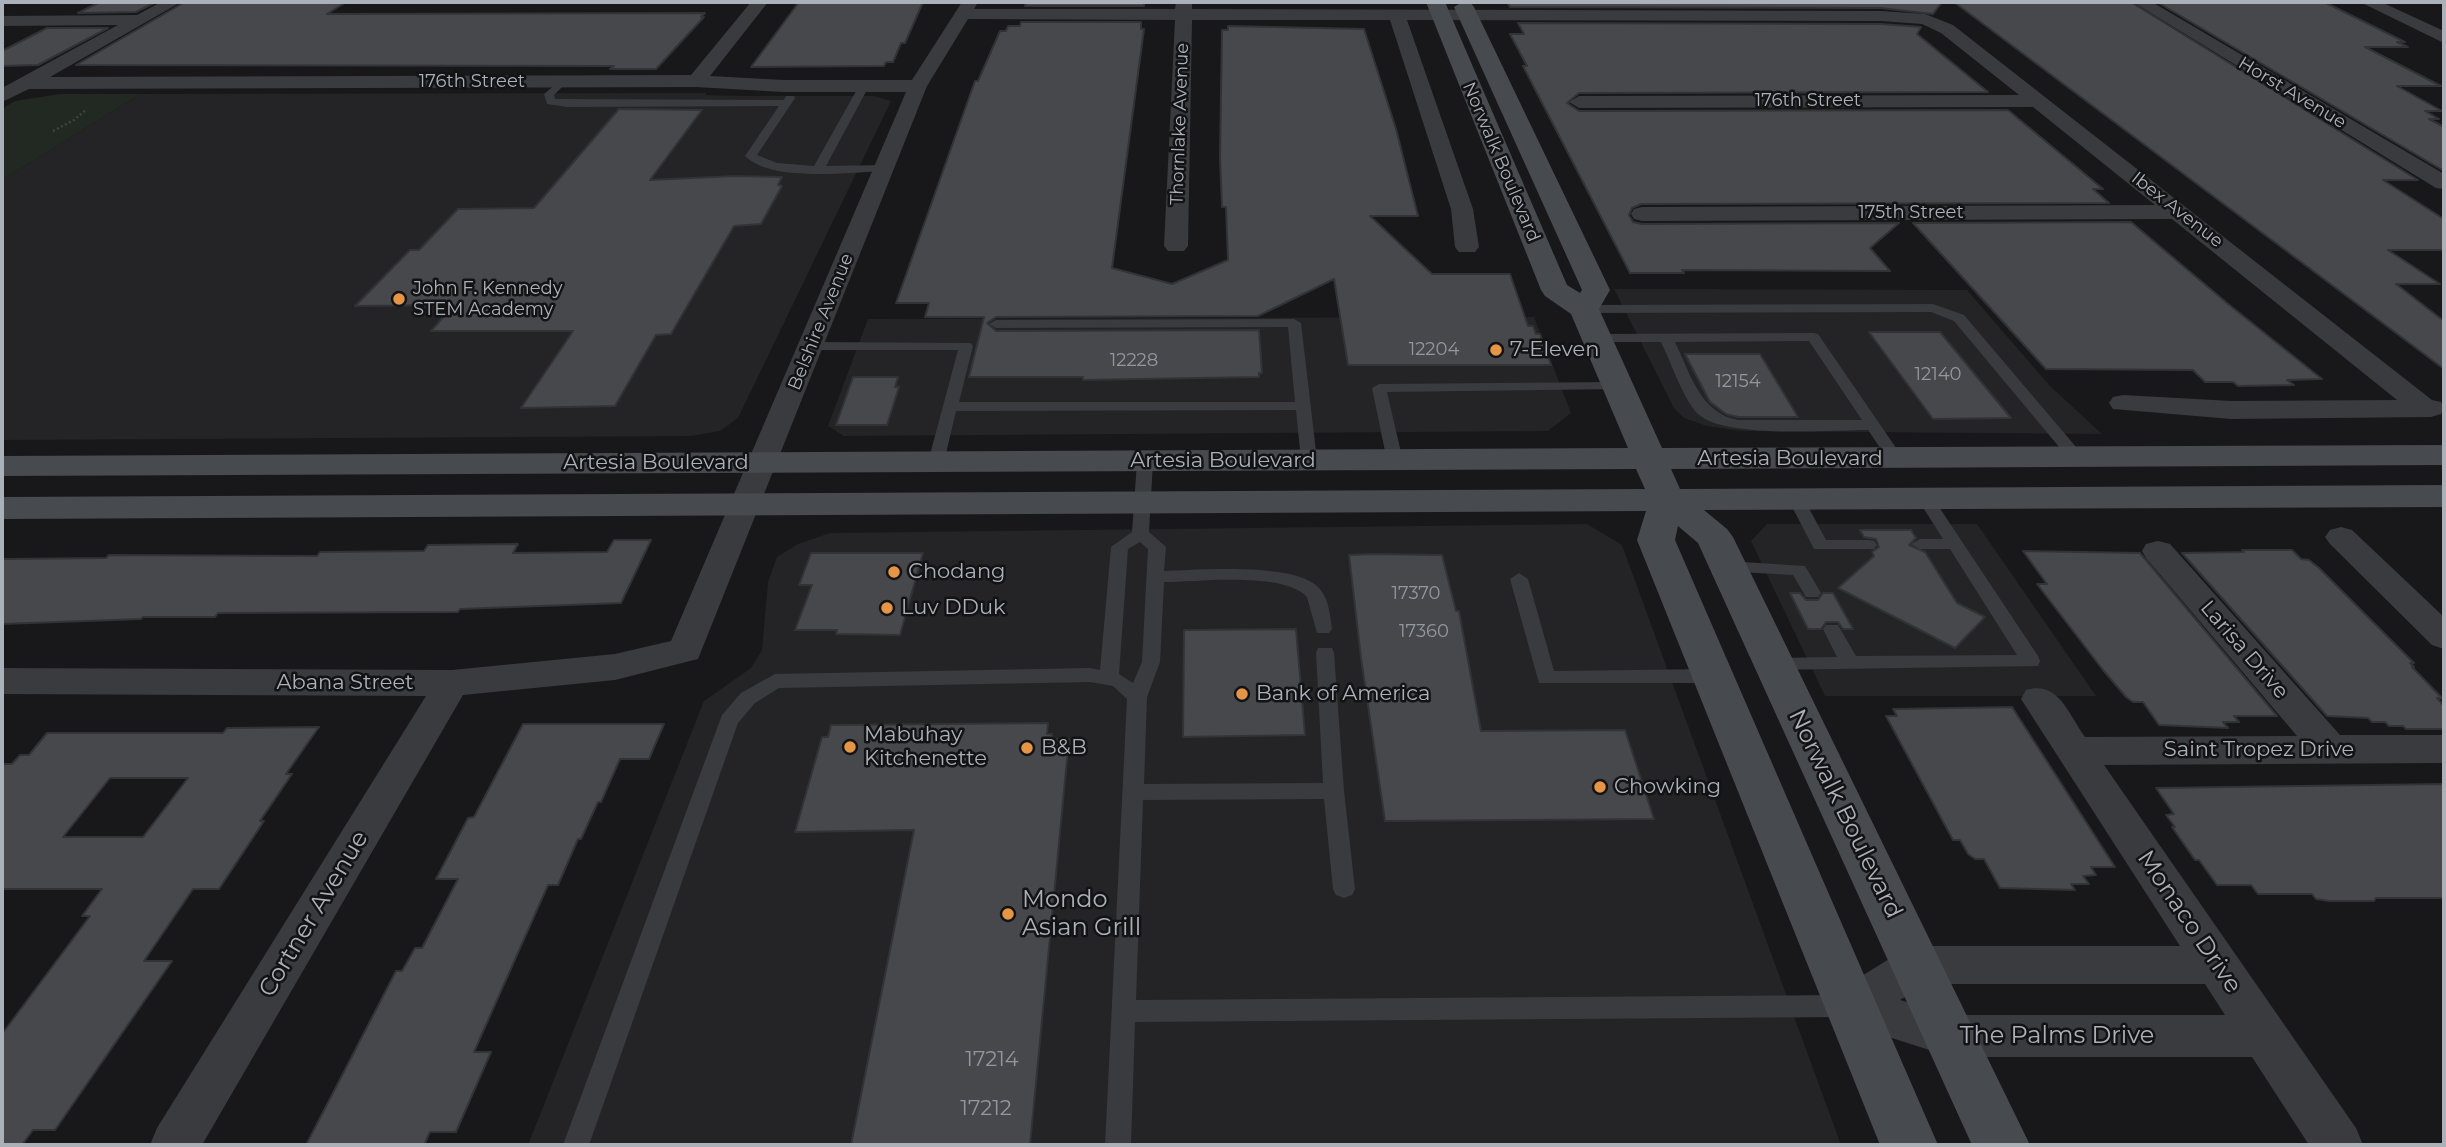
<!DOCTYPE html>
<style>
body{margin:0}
#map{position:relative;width:2446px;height:1147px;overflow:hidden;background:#18181a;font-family:Montserrat,sans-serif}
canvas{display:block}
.frame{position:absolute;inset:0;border:4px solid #abb1b8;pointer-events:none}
</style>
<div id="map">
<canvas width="2446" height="1147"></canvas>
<div class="frame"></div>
</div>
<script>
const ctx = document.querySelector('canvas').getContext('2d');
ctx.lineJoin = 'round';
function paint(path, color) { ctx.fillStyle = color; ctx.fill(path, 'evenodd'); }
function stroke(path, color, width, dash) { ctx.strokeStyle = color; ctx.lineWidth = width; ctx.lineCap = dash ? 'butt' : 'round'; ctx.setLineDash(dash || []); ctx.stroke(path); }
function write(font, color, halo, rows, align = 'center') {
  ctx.font = font + ' Montserrat,sans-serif'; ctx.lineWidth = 5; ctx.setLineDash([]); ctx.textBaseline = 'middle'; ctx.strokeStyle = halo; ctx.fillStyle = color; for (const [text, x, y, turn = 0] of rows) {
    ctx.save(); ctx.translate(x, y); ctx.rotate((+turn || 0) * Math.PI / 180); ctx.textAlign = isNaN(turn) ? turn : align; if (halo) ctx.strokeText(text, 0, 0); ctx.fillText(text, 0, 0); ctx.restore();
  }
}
const built = new Path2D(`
 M706,93V95L743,96H874L891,101L738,418L720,431L691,436L2,440V180L140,94Z
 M1614,289L1967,290L2049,385L2102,434L1742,431L1707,426L1684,418L1674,408Z
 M1534,317L1571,413L1548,431L844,436L828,426L868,319Z
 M1587,524L1622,545L1841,1145H528L704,701L751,668L762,650L768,582L777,557L798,544L830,533Z
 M1767,524H1977L2096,696H1825L1751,541Z`);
const green = new Path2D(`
 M60,94H140L2,180V109L15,101Z`);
const building = new Path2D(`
 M346,2L327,14L705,13L701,17H704L656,69H610L614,66L76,65L183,3Z
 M799,2H923L905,43H901L893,62H886L884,66L751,67Z
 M1026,2H1144V6H1025Z
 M1507,2H1942L1933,14L1881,8L1510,7Z
 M1954,2H2131L2418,180H2383L2444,219V250H2388L2440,284H2396L2444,321V369Z
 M2157,2H2324L2405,42H2397L2408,47H2365L2441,86H2397L2442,111H2425L2439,119H2429L2444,127V171Z
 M98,3H154L136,12L78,13Z
 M1021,22H1141V29H1144L1112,268L1172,284L1228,260L1226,207H1222L1220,157L1222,30H1228V26L1364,29L1396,129L1418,216H1370L1432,274H1510L1528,326H1533L1536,334H1540L1551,365H1348L1334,279L1258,316L996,317L987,323L996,331L1259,330L1262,373H1259V377L1083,380V377H969L984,317H925L929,303H896L975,81H978L1000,31H1006L1008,26H1020Z
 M1518,23L1881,24L1921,27L1917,34L1988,92L1579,93L1567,103L1579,111L2008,110L2103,189H2093L2109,203L1641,204L1632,208L1629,215L1633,222L1642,224L1899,223L1870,248L1890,271L1682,270L1684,273H1630L1523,66H1527L1510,34H1524Z
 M47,28H108L38,65L2,66V51Z
 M619,109L702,110L650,180L734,176L782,177L778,185L782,186L761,224L734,226L671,334L656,335L615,406L521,408L573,331H431L454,305L355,306L410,250H419L458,209L534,208Z
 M2131,222L2227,303L2322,379L2287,380L2294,385L2238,386L2233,382H2205L2193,370L2046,369L1913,223Z
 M1869,332H1940L2011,418L1933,419Z
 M1685,354H1760L1798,417H1738L1726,414L1710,402Z
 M853,377H898L895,387H899L887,425H836Z
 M1860,530H1911L1916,538L1909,545L1925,552L1957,603L1985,617L1955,648L1838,588L1874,556L1872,552L1879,547L1876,539L1864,537Z
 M614,540H651L621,603L460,609L458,612L218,613L215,617H143L141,619L2,624V559L106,558L109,555L317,556L320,552L424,551L428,545L518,544L513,553L607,552Z
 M2242,550H2292L2301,559L2309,560L2319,568L2414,663H2410L2414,667H2412L2442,698H2437L2444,706V729H2406L2403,726H2389L2385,722H2372L2368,718L2327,716L2182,553L2244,552Z
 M2023,551L2140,553L2277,716H2234L2239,722H2223L2228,728L2159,725L2143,702H2133L2126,697L2103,670L2037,584H2047Z
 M811,553H923L900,635L836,634L837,630H795L812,585H799Z
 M1373,554L1442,555L1456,611H1459L1481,731L1625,730L1654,819L1385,821L1361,658L1349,555Z
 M1790,593H1800L1806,600H1818L1823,593H1833L1853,629H1843L1838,622H1826L1821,629H1808Z
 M1296,629L1305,735L1183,737L1184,630Z
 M2012,707L2115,867H2091L2096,875L2083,876L2089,884H2071L2075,890L2000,888L1984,859H1975L1968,854L1960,840H1953L1886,716H1897L1893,709Z
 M1048,723L1047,734H1052V739H1069L1030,1145H851L914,830L795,832L822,737H828L831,725Z
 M523,724H664L649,759H620L601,802H598L581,839H578L558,885H548L474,1052H491L456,1132H430L424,1145H306L396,971H402L415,948H422L458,879H436L468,818L474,817Z
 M319,727L286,774H292L260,821H264L219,889H193L144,961H172L55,1130H33L22,1145H2V1034L90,916H82L102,889H2V764H12L20,755H29L47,733H223L227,728ZM110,778H188L143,837H63Z
 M2444,784V898H2376L2374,901H2329L2316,899L2312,894H2258L2251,885H2217L2199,860H2195L2172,827H2175L2166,815L2174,814L2156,788Z`);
const path = new Path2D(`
 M53,131L74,120L87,109`);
const lane = new Path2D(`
 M562,79L567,82L554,95L555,99L784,100L786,96H794L795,98L757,155L777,163L814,166L859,86L868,84L869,86L826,166L885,165L891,168L885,171C848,172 773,183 745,156L779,106L567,107L547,104L544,94Z
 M1933,304L1964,315L2082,454L2084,457L2082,460H2070L1954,321L1931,312L1584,313L1577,309L1584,305Z
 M1294,319L1301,323L1317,460L1309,465L1301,460L1296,410L956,411L944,462L936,467L928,462L958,350H811L804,346L811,342L971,343L973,346L959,402H1295L1288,327L996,328L989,324L996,320Z
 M1813,333L1818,334L1903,458L1901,461H1889L1868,430C1830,430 1725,439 1698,414C1683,399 1671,362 1661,342H1596L1589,338L1596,334ZM1809,341L1862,420H1738C1700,413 1690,373 1675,342Z
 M1617,382L1622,383L1624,386L1622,389L1387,392L1403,461L1395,466L1387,461L1372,388L1379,384Z
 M1145,457L1153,462L1149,532L1166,547L1164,571C1199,570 1296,562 1319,588C1329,599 1330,615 1332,629L1329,633H1317L1307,597C1283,571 1199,582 1164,582L1160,662L1147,697L1144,784L1323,783L1316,653L1318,648H1332L1334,653L1344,791L1355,889L1352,895L1344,898L1336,895L1333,889L1324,799L1143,800L1136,1000L1849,995L1858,998L1861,1006L1858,1014L1849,1017L1135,1022L1131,1145H1105L1127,699L1113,686L1090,682L779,688L755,703L738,723L589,1145H563L722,715L741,693L775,674L1090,668L1100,670L1111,547L1132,532L1137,462ZM1140,542L1148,549L1142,662L1133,683L1119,674L1128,549Z
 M1925,493L1933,498L2038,656L2040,661L2038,666L1767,670L1765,665L1767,660L1774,658L1837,657L1823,629L1826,625H1838L1856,656L2017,655L1950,549H1920L1911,544L1920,539H1943L1917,498Z
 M1796,494L1804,499L1826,540H1868L1874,541L1877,545L1874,549H1814L1788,499Z
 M1728,561L1805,566L1821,593L1818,597H1806L1793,575L1722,571L1719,567L1722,563Z
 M1519,573L1528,579L1554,671L1713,669L1720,671L1723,676L1720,681L1713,683H1539L1510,579Z`);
const street = new Path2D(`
 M161,2H181L50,77L691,75L751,2H768L710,76L783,80H912L962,2H978L974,9H1175L1176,2H1192V9L1881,11L1925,14L1953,25L2432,400L2441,402L2444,409L2441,414L2431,417L2231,419L2113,409L2109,403L2113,397L2123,395L2231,401L2397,400L2172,219L1642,221L1634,219L1631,214L1634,209L1642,207L2155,205L2033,107L1579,108L1569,102L1579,96L2019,95L1941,33L1922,24L1881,21L1407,20L1473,209L1479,247L1475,252H1459L1455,247L1451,209L1390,20H1192L1188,246L1184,251H1168L1164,246L1175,20L968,19L927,86L698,659L615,680L463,695L202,1145H150L157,1128L426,696L2,694V668L452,670L615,654L671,641L906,92H783L696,87L29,89L2,102V88L118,25L2,26V16L137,15Z
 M2133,2H2152L2444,174V189L2436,188Z
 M2360,2H2381L2444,31V43Z
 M2341,527L2352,530L2444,617V649L2432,645L2330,544L2325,537L2330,530Z
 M2158,541L2170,544L2340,735H2444V763L2104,765L2356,1128L2363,1145H2309L2252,1057H1951L1836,1020L1829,1006L1836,992L1902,951L1918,946H2180L2021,699L2026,690C2058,680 2068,713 2085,737L2297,736L2146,558L2142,551L2146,544ZM1925,984H2205L2225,1015H1951L1900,1000Z`);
const secondary = new Path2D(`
 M1426,2H1445L1567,285L1580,293L1582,290L1454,7L1462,2L1471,3L1474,7L1610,290L1599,309L1662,448L2444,445V465L1671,469L1680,489L2444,485V507L1704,510L1727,529L1733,537L2030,1145H1972L1698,543L1678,526L1675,540L1938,1145H1880L1637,540L1646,511L2,519V497L1645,489L1636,469L2,476V456L1628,448L1571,314L1545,296L1541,290Z`);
const markers = [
 [399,299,7,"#e49546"],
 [1496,350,7,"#e49546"],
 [894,572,7,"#e49546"],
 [887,608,7,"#e49546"],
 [1242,694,7,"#e49546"],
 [850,747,7,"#e49546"],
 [1027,748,7,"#e49546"],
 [1600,787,7,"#e49546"],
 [1008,914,7,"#e49546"]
];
const farStreetnames = [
 ["176th Street",472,82],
 ["Horst Avenue",2292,93,31],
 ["176th Street",1808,101],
 ["Thornlake Avenue",1180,124,-88],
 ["Norwalk Boulevard",1501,162,67],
 ["Ibex Avenue",2177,210,38],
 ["175th Street",1911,213],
 ["Belshire Avenue",821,322,-68]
];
const farPoinames = [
 ["John F. Kennedy",413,289],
 ["STEM Academy",413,310]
];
const numberNames = [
 ["12204",1434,350],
 ["12228",1134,361],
 ["12140",1938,375],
 ["12154",1738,382],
 ["17370",1416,594],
 ["17360",1424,632]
];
const poiNames = [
 ["7-Eleven",1510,350],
 ["Chodang",908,572],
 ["Luv DDuk",901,608],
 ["Bank of America",1256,694],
 ["Mabuhay",864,735],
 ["Kitchenette",864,759],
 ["B&B",1041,748],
 ["Chowking",1614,787]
];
const streetNames = [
 ["Artesia Boulevard",1790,459],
 ["Artesia Boulevard",1223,461],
 ["Artesia Boulevard",656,463],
 ["Larisa Drive",2244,650,49],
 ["Abana Street",345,683],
 ["Saint Tropez Drive",2259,750]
];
const nearNumbernames = [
 ["17214",992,1060],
 ["17212",986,1109]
];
const nearStreetnames = [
 ["Norwalk Boulevard",1845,814,64],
 ["Cortner Avenue",314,914,-59],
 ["Monaco Drive",2189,922,56],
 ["The Palms Drive",2057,1036]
];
const nearPoinames = [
 ["Mondo",1022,900],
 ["Asian Grill",1022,928]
];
paint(built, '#242427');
paint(green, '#222922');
paint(building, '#47484c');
stroke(building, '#323336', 2);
stroke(path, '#3f4245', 2.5, [2, 2.5]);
paint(lane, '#393b3e');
paint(street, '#393b3e');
paint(secondary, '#474a4e');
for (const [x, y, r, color] of markers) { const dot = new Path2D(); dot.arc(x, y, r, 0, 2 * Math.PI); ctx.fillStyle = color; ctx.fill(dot); stroke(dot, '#131315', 2.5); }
write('18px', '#abb1b8', '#131315', farStreetnames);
write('18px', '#abb1b8', '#131315', farPoinames, 'left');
write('18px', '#92979d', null, numberNames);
write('21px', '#abb1b8', '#131315', poiNames, 'left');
write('21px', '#abb1b8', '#131315', streetNames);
write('21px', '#92979d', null, nearNumbernames);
write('24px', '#abb1b8', '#131315', nearStreetnames);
write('24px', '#abb1b8', '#131315', nearPoinames, 'left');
</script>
